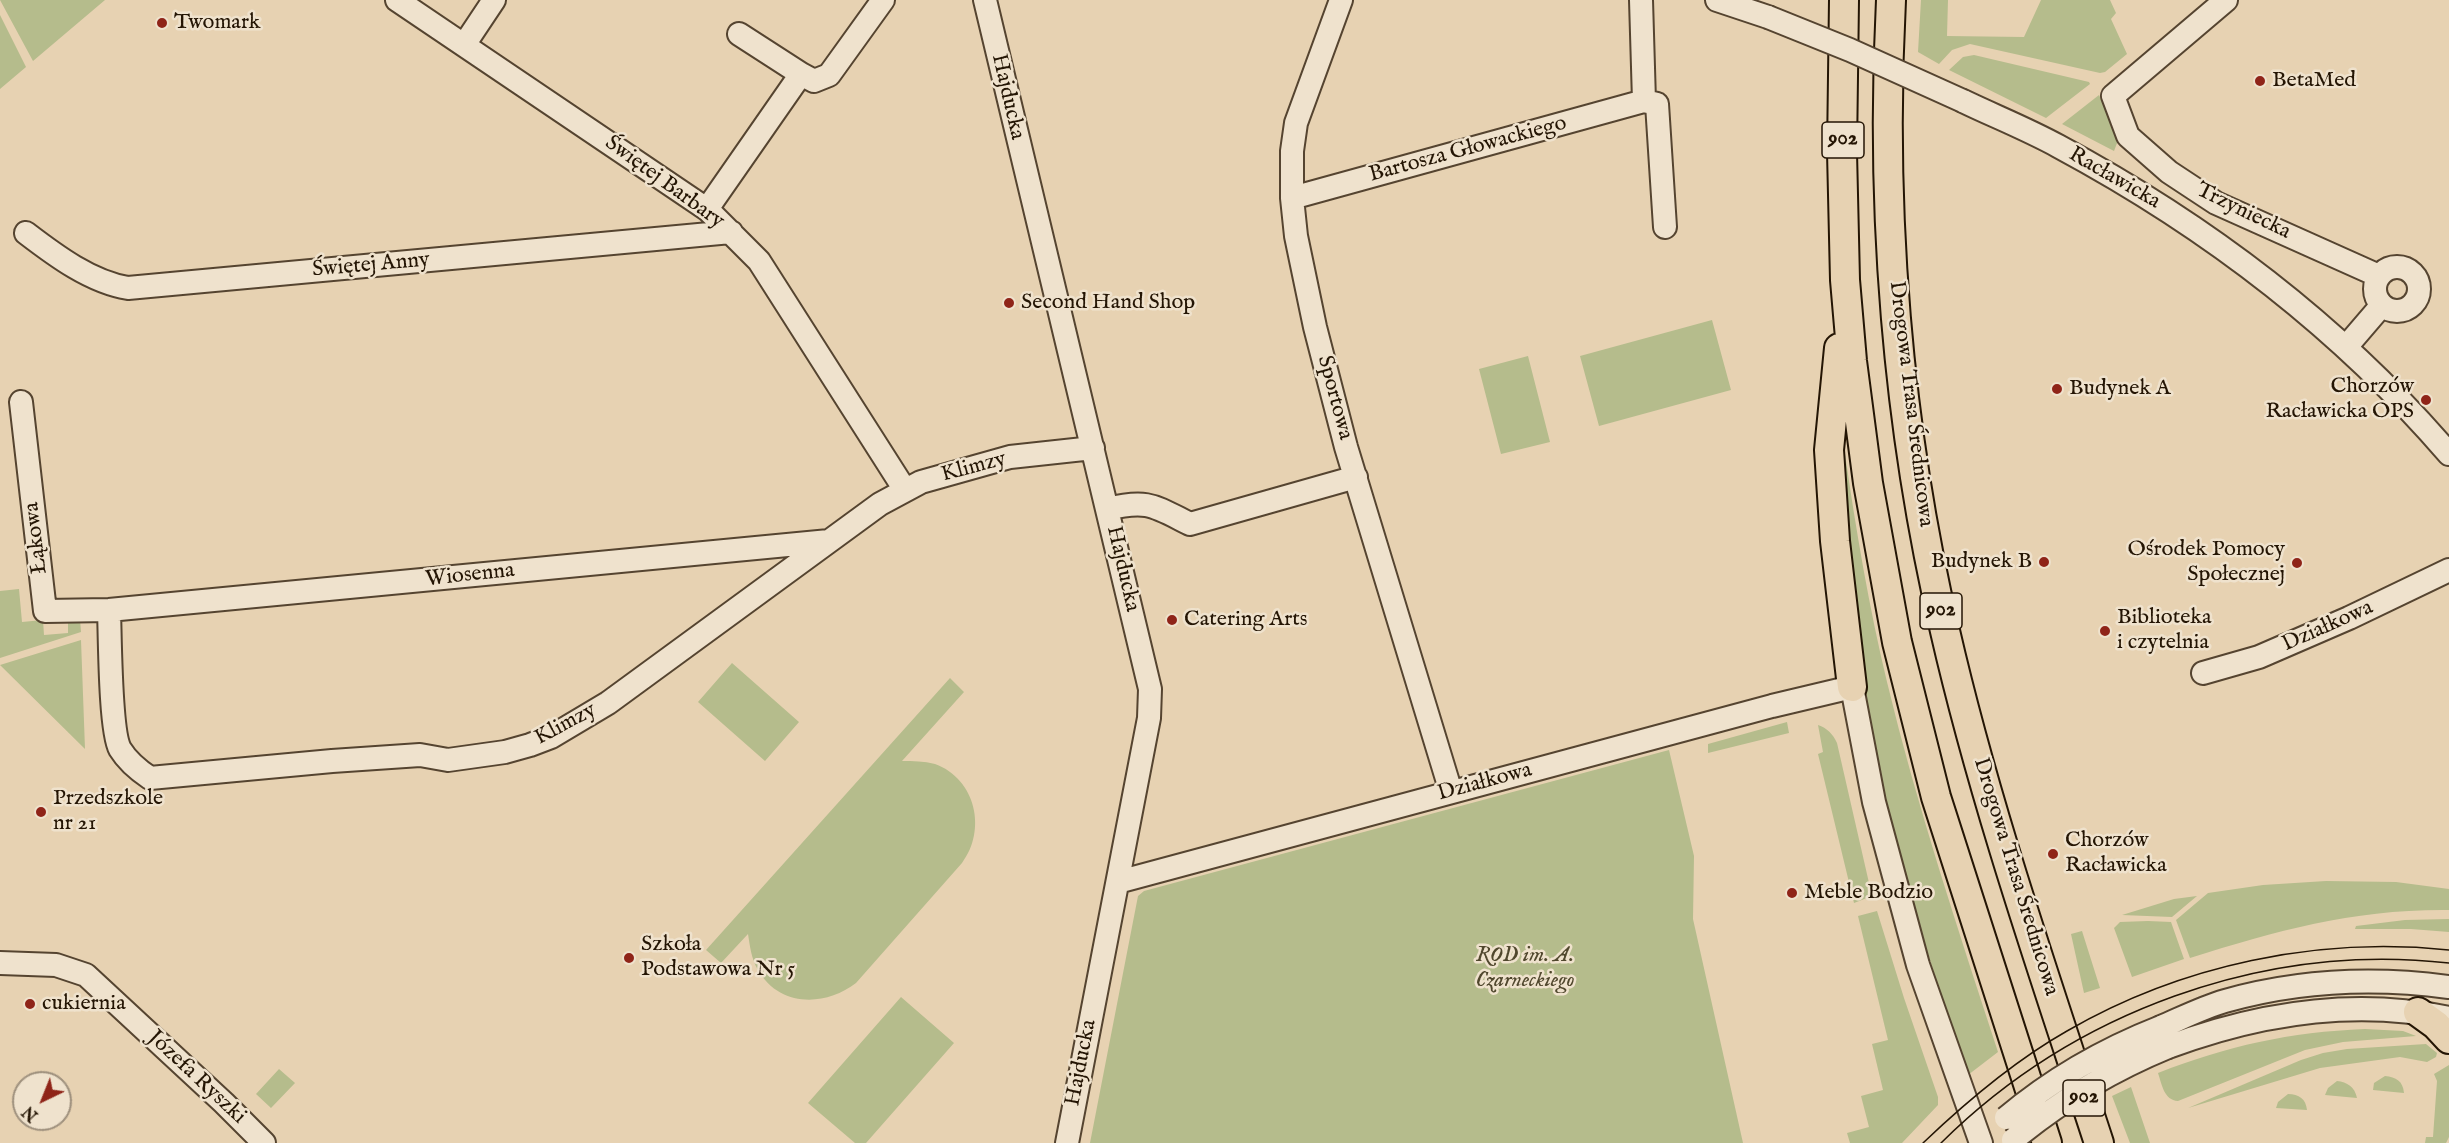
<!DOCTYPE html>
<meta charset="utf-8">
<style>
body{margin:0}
#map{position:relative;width:2449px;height:1143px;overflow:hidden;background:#e7d2b2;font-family:"IM FELL English",serif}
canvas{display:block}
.north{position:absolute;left:12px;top:1071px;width:60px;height:60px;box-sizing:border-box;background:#efe2cd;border:2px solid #9e907d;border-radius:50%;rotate:223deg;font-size:16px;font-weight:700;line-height:24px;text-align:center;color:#241504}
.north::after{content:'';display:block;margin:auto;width:21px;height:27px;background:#8f2418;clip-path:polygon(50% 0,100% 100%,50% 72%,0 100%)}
</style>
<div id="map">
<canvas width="2449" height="1143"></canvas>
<div class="north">N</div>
</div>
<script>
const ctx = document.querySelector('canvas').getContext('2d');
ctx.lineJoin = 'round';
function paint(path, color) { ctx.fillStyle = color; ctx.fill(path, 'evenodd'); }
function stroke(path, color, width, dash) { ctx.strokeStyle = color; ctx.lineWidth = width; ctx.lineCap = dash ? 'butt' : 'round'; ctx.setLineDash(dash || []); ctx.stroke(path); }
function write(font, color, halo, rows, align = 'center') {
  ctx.font = font + ' "IM FELL English",serif'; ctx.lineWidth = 5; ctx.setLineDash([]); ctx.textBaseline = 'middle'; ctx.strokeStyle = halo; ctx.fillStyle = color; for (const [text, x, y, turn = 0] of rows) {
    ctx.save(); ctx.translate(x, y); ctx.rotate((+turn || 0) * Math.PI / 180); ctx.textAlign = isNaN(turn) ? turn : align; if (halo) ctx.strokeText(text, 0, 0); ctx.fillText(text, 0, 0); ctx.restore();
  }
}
const green = new Path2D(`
 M0,0H105L33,61Z
 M1921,0H1948L1947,36L2024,37L2041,0H2110L2116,13L2111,19L2127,54L2105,72L2100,73L1970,44L1952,50L1939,64L1918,52Z
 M0,15L26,67L0,89Z
 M1974,55L2089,82L2090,84L2046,118L1949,70L1963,57Z
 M2099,95L2119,138L2114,151L2062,124Z
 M1712,320L1731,390L1599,426L1580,356Z
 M1528,356L1550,442L1501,454L1479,369Z
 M1841,451L1845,454C1856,530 1869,607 1887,682C1917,807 1958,929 1998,1052L1968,1075C1921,937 1877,799 1858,654C1850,587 1847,519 1841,451Z
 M19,589L22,622L43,620L44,635L68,633V622L80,619L81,632L0,658V591Z
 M81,640L85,749L0,665Z
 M732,663L799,722L765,761L698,702Z
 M950,678L964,692L902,761C913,761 924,761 935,764C976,779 987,830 962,863L856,983C825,1007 779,1007 758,970C751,958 750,946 748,934L721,963L706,950Z
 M1787,722L1789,733L1708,753V744Z
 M1818,725C1827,728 1833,734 1837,743L1872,896L1854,903L1818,754L1823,752Z
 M1669,750L1694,856L1693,919L1743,1143H1090L1138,896L1144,891Z
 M2326,881L2396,882L2449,889V910C2354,909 2279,930 2190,958L2176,920L2208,893L2263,885Z
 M2197,896L2172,917L2122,915L2174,899Z
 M1877,911L1904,998L1938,1097V1105L1902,1143H1850L1847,1133L1869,1127L1861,1096L1883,1090L1872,1044L1888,1040L1858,916Z
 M2449,919V932L2411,929H2355L2356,926L2405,920Z
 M2148,921L2171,922L2184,959L2132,977L2114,928L2120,922Z
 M2082,931L2100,988L2084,993L2071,934Z
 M901,997L954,1043L866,1143H855L808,1103Z
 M2365,1029L2403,1031L2416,1036L2343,1042L2305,1050L2178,1101C2164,1100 2162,1085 2158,1073C2227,1046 2290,1032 2365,1029Z
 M2426,1044L2437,1053L2436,1057L2427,1062L2400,1057L2320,1068L2188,1108L2301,1060L2323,1053L2347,1049Z
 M2449,1065V1137L2446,1143H2425L2426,1137H2433L2437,1081L2434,1074Z
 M279,1069L295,1083L271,1108L256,1094Z
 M2385,1076C2396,1077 2403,1081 2404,1093L2373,1090L2374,1083Z
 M2337,1081C2347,1082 2355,1087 2357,1098L2325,1095L2328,1088Z
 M2131,1087L2150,1143H2130L2112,1096Z
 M2288,1094C2299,1094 2306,1099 2307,1110L2276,1108L2278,1102Z`);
const minor = new Path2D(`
 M397,0L708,210L759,261L905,490
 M985,0L1150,689L1149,718L1067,1143
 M1341,0L1296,123L1292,151V198L1296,236L1315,327L1346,447L1451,792
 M1641,0L1644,101
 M1717,0L1768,17
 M2226,0L2113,96L2128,136L2169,172L2216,203L2379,276
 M464,45L494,0
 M801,74L814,81L829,75L883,0
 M1963,101C1994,116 2027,129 2058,146C2207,226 2338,325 2449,454
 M1292,198L1644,101L1657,104L1665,227
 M707,209L801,74L739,34
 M26,233C56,256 91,282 128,288L731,232
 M2375 289a22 22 0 1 1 44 0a22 22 0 1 1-44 0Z
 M2346,347L2382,305
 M21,402L45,611L109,610L829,541
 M1107,509C1148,499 1154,506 1190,524L1356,477
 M109,610C110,636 110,731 120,749C128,762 138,770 150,778L332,761L420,755L448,760L505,752L530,745L551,737L608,703L880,504L921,482L1010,457L1093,448
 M2203,673L2259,657L2349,618L2449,570
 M1118,882L1772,706L1852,687L1874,802L1918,965L1981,1143
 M0,963L56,965L86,975L224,1103L264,1143
 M2161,1027C2182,1018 2204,1007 2225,1001C2299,980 2374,977 2449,987
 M2168,1047C2259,1013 2353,998 2449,1018`);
const major = new Path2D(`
 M1844,0L1842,152L1845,280L1852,361L1868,483L1897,642L1936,797L2047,1143
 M1891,0C1880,210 1897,426 1945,631C1985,805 2044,974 2099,1143
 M1839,348L1829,450L1835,541L1852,687
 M2418,1012L2436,1025L2449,1039`);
const tram = new Path2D(`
 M1923,1143C1967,1101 2014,1061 2067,1031C2181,965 2318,936 2449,950
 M1941,1143C2073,1012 2263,942 2449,963`);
const minorBridge = new Path2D(`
 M1768,17L1850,50L1963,101
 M2006,1118C2052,1079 2105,1049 2161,1027
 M2013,1140C2060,1101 2112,1070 2168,1047`);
const markers = [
 [162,23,6,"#8f2418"],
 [2260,81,6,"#8f2418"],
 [1009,303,6,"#8f2418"],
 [2057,389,6,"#8f2418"],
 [2426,400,6,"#8f2418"],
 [2044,562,6,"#8f2418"],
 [2297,563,6,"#8f2418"],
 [1172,620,6,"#8f2418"],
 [2105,631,6,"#8f2418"],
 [41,812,6,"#8f2418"],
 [2053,854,6,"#8f2418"],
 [1792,893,6,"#8f2418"],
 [629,958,6,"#8f2418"],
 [30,1004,6,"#8f2418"]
];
const shields = [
 [1843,140,42],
 [1941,611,42],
 [2084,1098,42]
];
const shieldNames = [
 ["902",1843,140],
 ["902",1941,611],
 ["902",2084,1098]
];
const poiNames = [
 ["Twomark",174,23],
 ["BetaMed",2272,81],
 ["Second Hand Shop",1021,303],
 ["Chorzów",2414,387,"right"],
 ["Racławicka OPS",2414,412,"right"],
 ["Budynek A",2069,389],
 ["Ośrodek Pomocy",2285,550,"right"],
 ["Społecznej",2285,575,"right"],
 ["Budynek B",2032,562,"right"],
 ["Biblioteka",2117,618],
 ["i czytelnia",2117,643],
 ["Catering Arts",1184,620],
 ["Przedszkole",53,799],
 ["nr 21",53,824],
 ["Chorzów",2065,841],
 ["Racławicka",2065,866],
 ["Meble Bodzio",1804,893],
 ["Szkoła",641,945],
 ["Podstawowa Nr 5",641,970],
 ["cukiernia",42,1004]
];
const streetNames = [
 ["Hajducka",1007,97,77],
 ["Bartosza Głowackiego",1468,150,-15],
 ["Racławicka",2114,179,30],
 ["Świętej Barbary",664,183,36],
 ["Trzyniecka",2243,212,26],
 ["Świętej Anny",371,266,-5],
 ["Sportowa",1334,398,75],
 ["Drogowa Trasa Średnicowa",1910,404,83],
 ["Klimzy",974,468,-15],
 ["Łąkowa",37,538,-97],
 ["Hajducka",1122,569,77],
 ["Wiosenna",470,576,-6],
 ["Działkowa",2328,627,-24],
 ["Klimzy",566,725,-28],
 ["Działkowa",1485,783,-15],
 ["Drogowa Trasa Średnicowa",2015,877,73],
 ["Hajducka",1082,1063,-79],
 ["Józefa Ryszki",196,1078,43]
];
const parkNames = [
 ["ROD im. A.",1525,956],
 ["Czarneckiego",1525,981]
];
paint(green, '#b5bc8c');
stroke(minor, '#554430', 26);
stroke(major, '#241504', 32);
stroke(minor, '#efe2cd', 22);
stroke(major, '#e7d2b2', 28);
stroke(tram, '#241504', 1.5);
stroke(minorBridge, '#554430', 26, []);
stroke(minorBridge, '#efe2cd', 22);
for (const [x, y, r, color] of markers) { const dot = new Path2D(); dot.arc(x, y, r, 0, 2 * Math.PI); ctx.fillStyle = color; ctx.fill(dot); stroke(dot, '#efe2cd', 2); }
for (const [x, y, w] of shields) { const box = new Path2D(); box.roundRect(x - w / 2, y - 18, w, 36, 4.5); ctx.fillStyle = '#efe2cd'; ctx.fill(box); stroke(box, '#241504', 1.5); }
write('bold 21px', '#241504', null, shieldNames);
write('22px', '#241504', '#efe2cd', poiNames, 'left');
write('22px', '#241504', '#efe2cd', streetNames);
write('italic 22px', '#50472d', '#efe2cd', parkNames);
</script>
